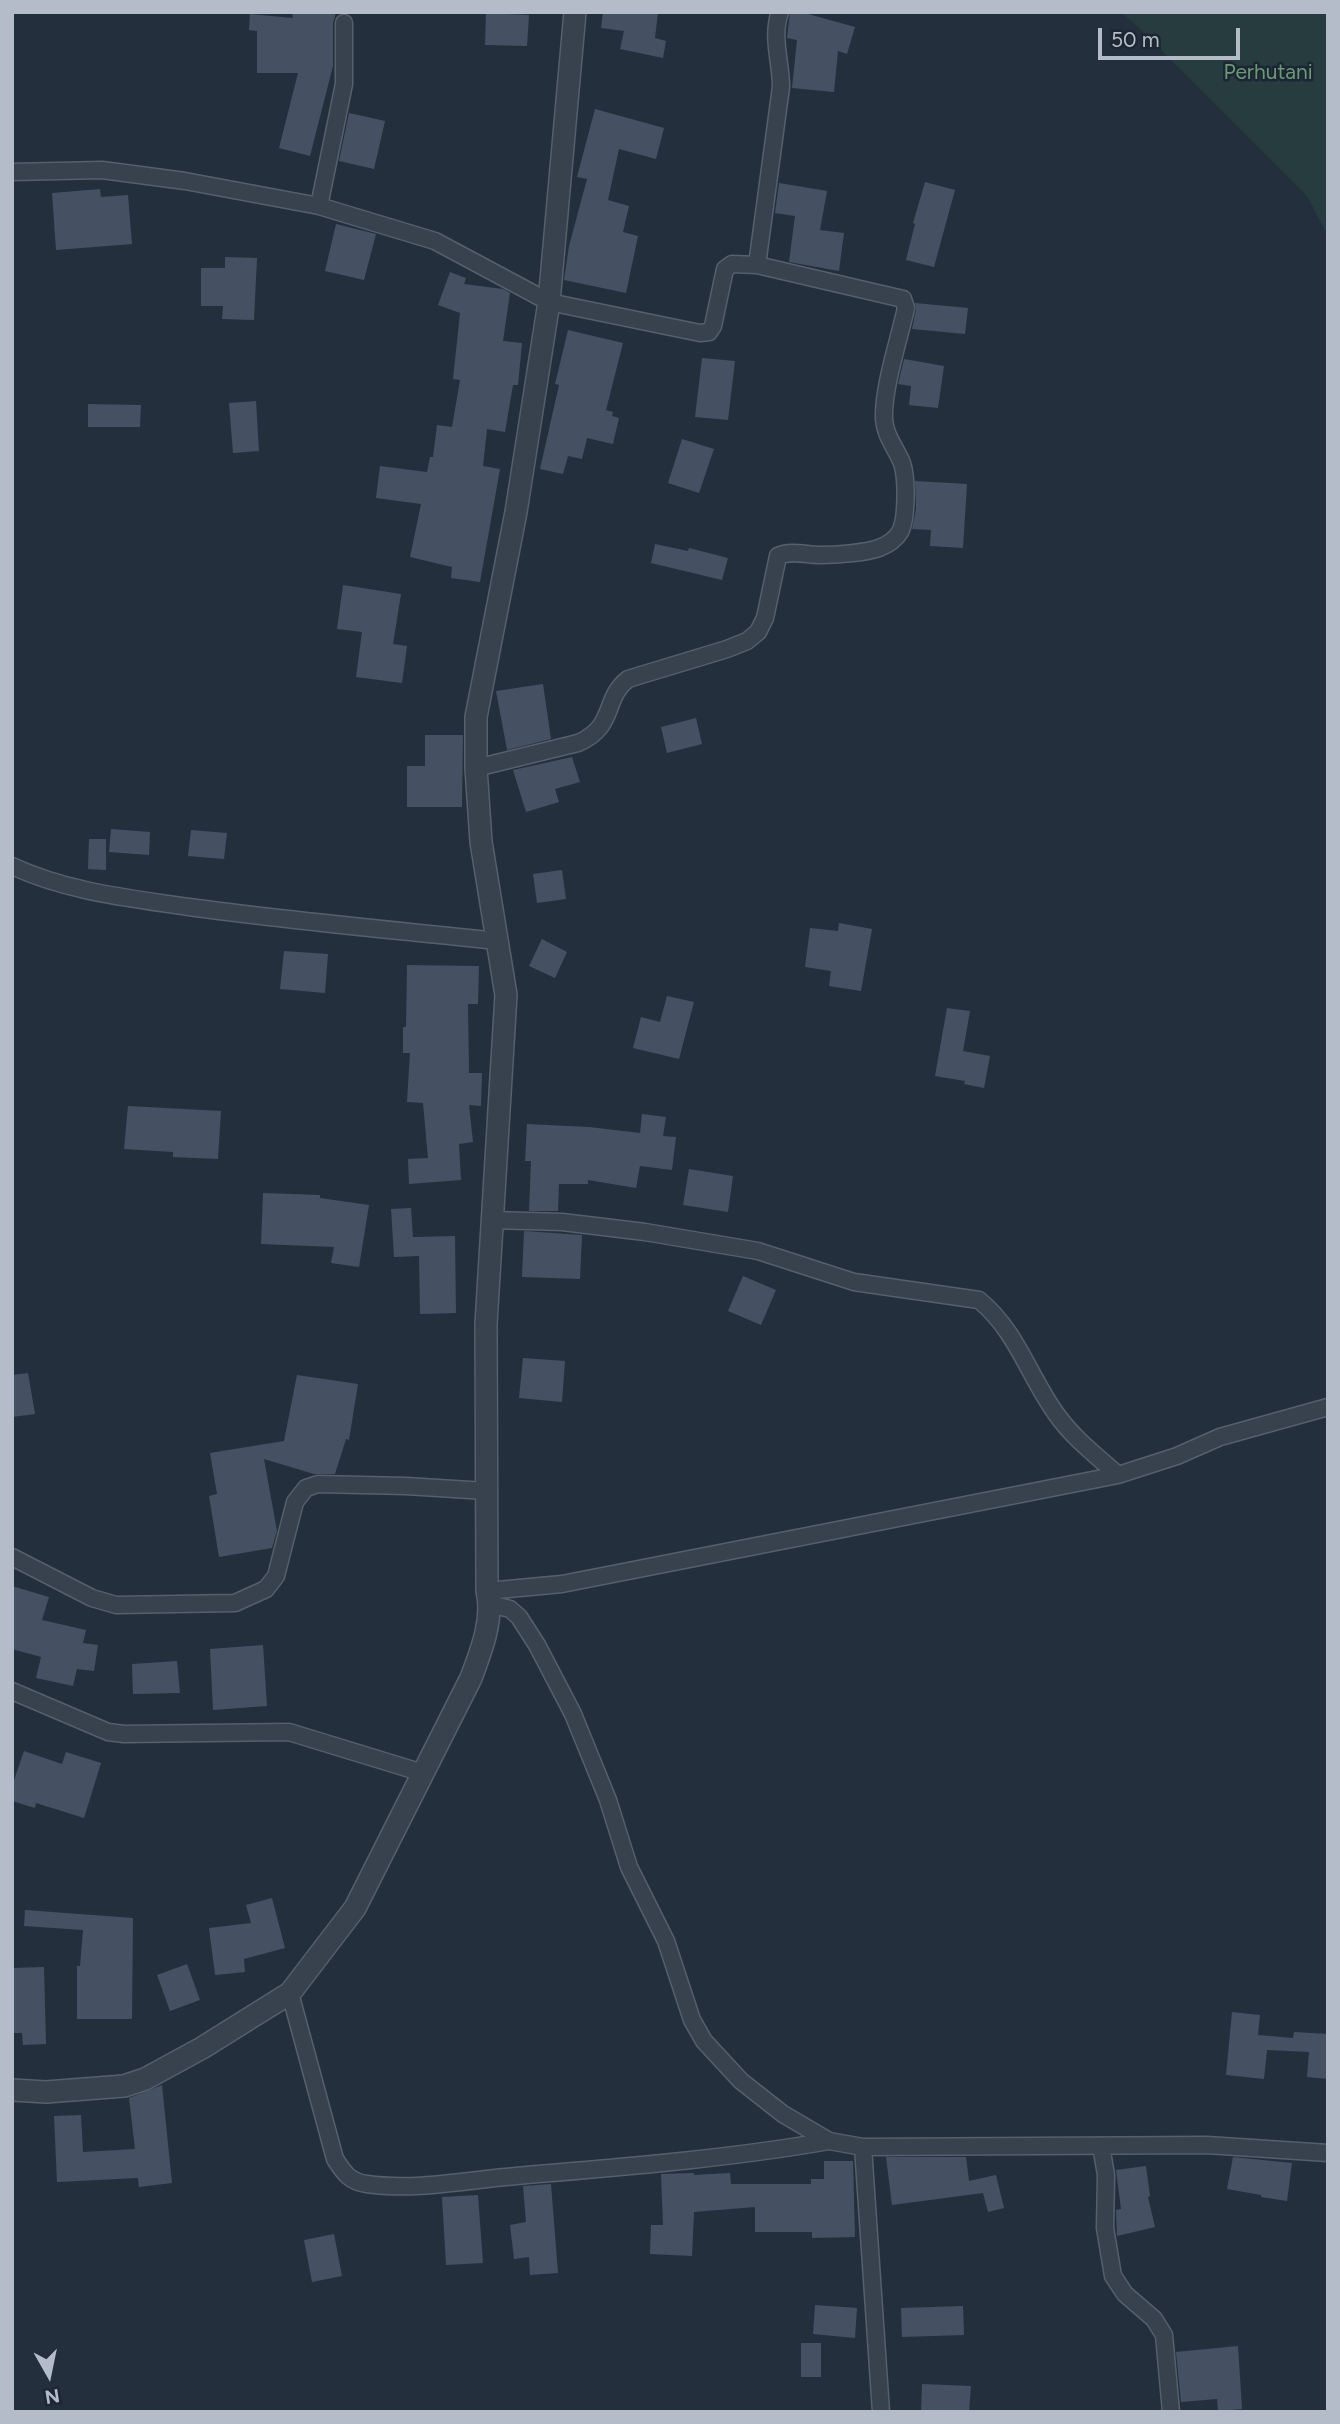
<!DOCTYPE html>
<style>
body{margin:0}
#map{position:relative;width:1340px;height:2424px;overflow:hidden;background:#242f3e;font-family:Figtree,sans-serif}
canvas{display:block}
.frame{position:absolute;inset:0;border:14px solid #b4bcc9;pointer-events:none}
.north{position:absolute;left:14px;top:2340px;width:70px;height:70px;-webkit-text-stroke:5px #1d2633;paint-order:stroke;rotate:171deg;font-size:19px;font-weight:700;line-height:28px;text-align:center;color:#b4bcc9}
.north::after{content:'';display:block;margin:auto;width:24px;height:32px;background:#b4bcc9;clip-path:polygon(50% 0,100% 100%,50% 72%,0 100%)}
.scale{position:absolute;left:1098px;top:28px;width:142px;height:32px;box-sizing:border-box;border:4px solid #b4bcc9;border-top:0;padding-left:9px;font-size:21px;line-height:24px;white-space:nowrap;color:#b4bcc9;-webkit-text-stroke:5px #1d2633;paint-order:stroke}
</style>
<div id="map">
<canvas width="1340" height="2424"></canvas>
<div class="frame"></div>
<div class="north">N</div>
<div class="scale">50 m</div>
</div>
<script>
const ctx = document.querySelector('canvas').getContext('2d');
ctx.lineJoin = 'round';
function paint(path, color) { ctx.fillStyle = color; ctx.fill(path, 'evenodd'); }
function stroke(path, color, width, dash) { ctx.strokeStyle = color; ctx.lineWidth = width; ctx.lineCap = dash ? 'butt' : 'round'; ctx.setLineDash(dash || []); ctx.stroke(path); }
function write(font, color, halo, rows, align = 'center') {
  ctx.font = font + ' Figtree,sans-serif'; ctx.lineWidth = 5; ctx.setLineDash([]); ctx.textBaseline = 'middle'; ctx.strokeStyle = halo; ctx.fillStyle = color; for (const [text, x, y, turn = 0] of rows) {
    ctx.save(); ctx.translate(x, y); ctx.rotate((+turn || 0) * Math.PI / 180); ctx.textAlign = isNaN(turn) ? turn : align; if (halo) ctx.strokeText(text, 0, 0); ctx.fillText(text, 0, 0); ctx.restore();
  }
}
const green = new Path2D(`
 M1121,12H1328V236L1307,196L1136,25Z`);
const building = new Path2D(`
 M292,12H336L333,23V66L310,156L279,148L298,73H257V31L249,30L250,14L293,18Z
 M603,12H658L655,38L666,41L663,58L620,49L624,31L601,28Z
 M790,12H801L855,27L847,54L838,51L834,92L792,88L797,40L787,38Z
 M486,13L529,15L527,46L485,45Z
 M595,109L664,128L656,159L619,149L608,200L629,206L623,232L638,236L626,293L564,280L569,246L587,179L577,177Z
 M349,113L385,121L374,169L339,161Z
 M925,182L955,190L934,267L906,260L915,224L913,223Z
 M779,183L827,191L820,230L844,233L839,271L789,262L795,216L775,213Z
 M100,189L101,197L128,195L132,244L56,250L52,193Z
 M336,224L376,234L364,280L325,271Z
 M225,257L257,258L254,320L222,319L223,306H201V268H225Z
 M450,272L466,278L464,284L503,289L510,293L503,341L522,343L518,385H513L505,432L487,429L483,466L500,469L480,582L451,578L452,567L410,557L421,504L376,498L380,466L427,472L430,457H433L437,425L452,427L460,380L453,379L460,313L438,305Z
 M915,303L968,308L965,334L912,329L916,310Z
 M568,330L623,343L606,410L613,412L612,416L619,418L613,444L587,438L582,459L568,456L563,474L540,469L559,385L555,384Z
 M702,358L735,361L728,420L695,417Z
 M904,359L944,366L938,408L909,405L911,386L898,384Z
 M256,401L259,451L233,453L229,403Z
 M88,404L141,405L140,427H88Z
 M682,439L714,449L699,493L668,483Z
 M915,481L967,484L963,548L930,546L931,530L912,529L916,509Z
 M655,544L688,551L689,548L728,558L722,580L651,563Z
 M343,585L401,594L393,644L407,646L402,683L356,677L362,632L337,629Z
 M543,684L551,739L507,750L496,691Z
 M696,718L702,744L667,753L661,727Z
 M425,735H463L462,807H407V766H425Z
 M572,757L580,782L555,789L559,802L526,812L513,770Z
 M111,829L150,832L149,855L109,852Z
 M191,830L227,833L224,859L188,856Z
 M89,839H106V870L88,869Z
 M562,870L566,899L537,903L533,874Z
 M839,923L872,929L861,991L829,986L831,971L805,967L810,928L838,931Z
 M542,939L567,952L555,978L529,966Z
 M284,951L328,954L325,993L280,989Z
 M407,965L479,966L478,1004H468L469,1073H482L481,1106L469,1105L473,1142L459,1144L461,1180L409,1184L408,1159L428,1158L423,1103L407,1102L410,1053H403V1027H406Z
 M667,996L694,1002L679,1059L633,1048L641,1017L660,1022Z
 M947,1008L970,1011L963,1051L990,1056L984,1088L964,1084L965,1081L935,1076Z
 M128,1106L221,1111L218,1159L173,1157V1152L124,1149Z
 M642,1114L666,1117L663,1136L676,1137L672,1170L640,1166L636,1188L588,1180V1184H559L558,1211H529L531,1161H525L527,1124L589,1127L640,1133Z
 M689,1169L733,1176L728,1212L683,1205Z
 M263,1193L320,1195V1198L369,1205L359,1267L331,1263L334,1247L261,1244Z
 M411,1208L413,1237L455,1236L456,1313L420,1314L419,1256L394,1257L391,1209Z
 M524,1231L582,1235L580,1279L522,1277Z
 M743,1276L776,1290L761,1325L728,1311Z
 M523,1358L565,1361L562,1402L519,1398Z
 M28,1373L35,1414L12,1417V1375Z
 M297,1375L358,1384L349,1440L346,1439L335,1474H314L264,1459L277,1531L272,1548L219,1557L209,1496L217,1494L210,1453L284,1441Z
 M12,1586L49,1597L42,1620L86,1630L83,1643L98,1645L94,1671L77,1669L73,1686L36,1678L41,1657L12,1649Z
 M263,1645L267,1706L213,1710L210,1649Z
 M177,1661L180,1693L133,1694L132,1664Z
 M24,1751L62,1764L66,1752L101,1763L84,1818L36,1803L35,1808L12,1801V1786Z
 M272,1898L285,1948L244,1959L245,1972L215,1975L209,1928L251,1923L246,1905Z
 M25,1910L133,1918L132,2019H77V1966H80L83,1930L24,1926Z
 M187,1964L200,2000L170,2011L157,1975Z
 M44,1967L46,2044L23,2045L22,2033H12V1968Z
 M1232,2012L1260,2015L1258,2035L1293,2038L1294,2032L1328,2034V2079L1307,2077L1309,2052L1267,2050L1264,2079L1226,2075Z
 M162,2085L172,2183L139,2187L138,2178L57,2182L54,2116L81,2115L83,2152L135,2149L129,2098Z
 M886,2157H966L969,2181L996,2175L1004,2208L988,2212L983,2193L892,2205Z
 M1233,2157L1292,2163L1287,2201L1261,2197V2195L1227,2189Z
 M824,2161H853L855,2237L812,2238V2232H755V2207L694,2212L692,2256L650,2254L651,2225H663L661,2174L694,2173V2175L730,2173L731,2184H811V2179H824Z
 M1146,2166L1150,2196L1148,2197L1155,2227L1117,2236L1116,2210L1121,2209L1116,2170Z
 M551,2184L558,2273L530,2275L529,2257L514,2259L510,2225L526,2222L523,2186Z
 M478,2195L483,2263L446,2265L442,2197Z
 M334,2234L342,2276L312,2282L304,2240Z
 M815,2305L857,2308L855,2338L813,2334Z
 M963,2306L964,2335L902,2337L901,2308Z
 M801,2343H821V2377H801Z
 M1238,2346L1242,2409L1218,2411L1217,2399L1181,2402L1176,2352Z
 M922,2384L971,2386L969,2412H921Z`);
const minor = new Path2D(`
 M12,172L102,170L185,181L319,206L435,241L549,302L700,333L709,332L713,326L725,269L732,264L757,265L903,299L906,308C899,340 883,387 884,419C885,436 896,448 902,463C907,478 907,519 900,532C895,540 887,545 879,548C865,553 835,555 820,555C806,555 791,550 778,556L765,618L758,632L747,641L727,649L628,679C603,698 616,727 578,743L476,768
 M319,206L344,84V23
 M757,265L781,87C781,61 771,37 780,12
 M12,866C68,892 129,898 189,907C291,921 394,930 497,941
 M492,1220L562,1222L645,1232L758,1251L854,1282L979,1300C1017,1331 1029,1377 1057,1415C1074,1439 1097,1456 1118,1475
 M12,1557L92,1598L116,1605L235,1603L266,1589L276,1576L295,1502L306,1488L318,1484L406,1486L486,1491
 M487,1591L562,1584L1118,1475L1177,1456L1220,1437L1328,1407
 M490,1604L510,1609L519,1617L537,1645L573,1714L608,1800L629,1867L666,1941L692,2020L704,2041L741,2081L783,2114L829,2141L863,2147L1207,2145L1328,2153
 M12,1691L108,1732L124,1734L289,1732L423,1773
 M290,1993L335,2159C344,2173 350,2182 367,2184C415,2191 468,2180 516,2176C620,2167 726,2159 829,2141
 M1101,2146L1106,2175L1105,2228L1113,2276L1125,2294L1154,2319L1164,2335L1171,2412
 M863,2147L881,2412`);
const tertiary = new Path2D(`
 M12,2090L46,2092L124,2086L145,2079L202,2048L290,1993L355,1908L471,1678C481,1651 494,1619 487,1591L486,1324L506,995L481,842L476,768V717L516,512L549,302L575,12`);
const parkNames = [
 ["Perhutani",1268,73]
];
paint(green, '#263c3f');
paint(building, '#455162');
stroke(minor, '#565f6c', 19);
stroke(tertiary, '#565f6c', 24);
stroke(minor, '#38414e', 16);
stroke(tertiary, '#38414e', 21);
write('21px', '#6b9a76', '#1d2633', parkNames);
</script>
